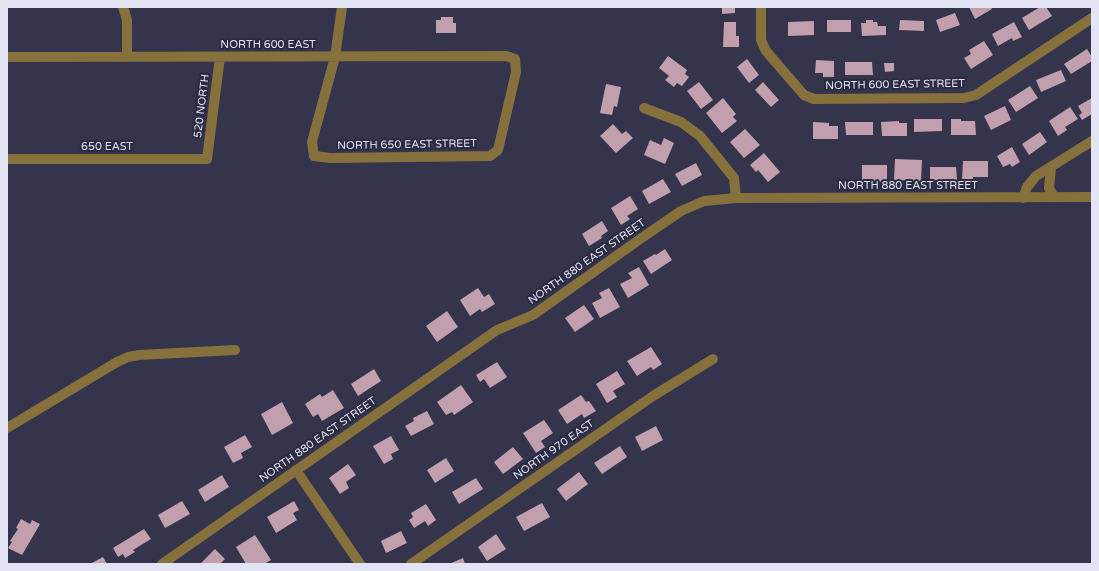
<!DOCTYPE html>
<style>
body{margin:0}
#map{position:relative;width:1099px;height:571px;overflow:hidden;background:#34344d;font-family:"Varela Round",sans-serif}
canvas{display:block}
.frame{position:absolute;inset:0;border:8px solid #e2e3f3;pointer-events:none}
</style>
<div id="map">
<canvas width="1099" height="571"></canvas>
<div class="frame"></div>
</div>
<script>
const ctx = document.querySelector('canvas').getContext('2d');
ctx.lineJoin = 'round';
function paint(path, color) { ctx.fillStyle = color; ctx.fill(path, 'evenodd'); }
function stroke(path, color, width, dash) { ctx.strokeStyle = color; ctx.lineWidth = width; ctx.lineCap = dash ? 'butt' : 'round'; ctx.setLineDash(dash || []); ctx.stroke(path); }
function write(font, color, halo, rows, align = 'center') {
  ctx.font = font + ' "Varela Round",sans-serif'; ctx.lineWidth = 4; ctx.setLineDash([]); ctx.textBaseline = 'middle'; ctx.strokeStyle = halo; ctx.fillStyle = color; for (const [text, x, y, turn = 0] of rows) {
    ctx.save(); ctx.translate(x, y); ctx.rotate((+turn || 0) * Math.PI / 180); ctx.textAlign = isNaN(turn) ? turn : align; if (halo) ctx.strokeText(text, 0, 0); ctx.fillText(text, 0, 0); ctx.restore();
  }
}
const building = new Path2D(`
 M722,7H735V13L722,14Z
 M969,7H991L992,9L975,19Z
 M1040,7H1046L1052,16L1029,30L1022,18Z
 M955,13L960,25L940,32L936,20Z
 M441,17H453V23H456V33H436V20H441Z
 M827,20H851V32H827Z
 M866,20H873V22H877L878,26H886V35L862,36L861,23H866Z
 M900,20L924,21V31L899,30Z
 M814,21V35L788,36V22Z
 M724,22H736V36H739V47H723Z
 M1014,22L1022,37L1013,41L1012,38L998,46L992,34Z
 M984,41L993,55L971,69L964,58L971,54L969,50Z
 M1087,49L1092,57V61L1071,74L1064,64Z
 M668,56L687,70L685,74L689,77L682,86L677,83L674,87L665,80L669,76L659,68Z
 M747,59L759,75L749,83L737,67Z
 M816,60L834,61V77H823V73H815Z
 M845,62H872L873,75H845Z
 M884,63H894V71L885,72Z
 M1061,70L1066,81L1041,92L1036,80Z
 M699,82L713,100L701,109L687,91Z
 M763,82L779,100L771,107L755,90Z
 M606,84L621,87L617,107L614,106L612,115L600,113Z
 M1030,86L1038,98L1016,112L1008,100Z
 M723,98L736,114L733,117L737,121L722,133L706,113Z
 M1092,98V114L1082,120L1079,115L1082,113L1078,106Z
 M1005,106L1011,120L991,130L984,116Z
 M1070,107L1078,119L1065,127L1067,130L1058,136L1049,121Z
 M914,119H942V131L914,132Z
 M951,119H961V121H975L976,135H951Z
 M899,121V123H907V136H882L881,122Z
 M813,122L829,123V126H838V139H813Z
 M845,122H873V135H846Z
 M613,124L622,134L626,131L633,138L616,153L600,136Z
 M745,129L760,145L744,158L730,142Z
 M1040,132L1047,142L1029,155L1022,144Z
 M664,138L674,143L665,164L644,155L650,140L661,145Z
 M1012,147L1020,162L1012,167L1010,164L1003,167L997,156Z
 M764,153L780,172L768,182L758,170L756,172L750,165Z
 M895,159L922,160L921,181L894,180Z
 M963,161H988V177H973V180L962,179Z
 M696,163L702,175L682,186L675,174Z
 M862,165H887V182H862Z
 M930,167H956L957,180H930Z
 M663,179L671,192L649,204L642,191Z
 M630,196L638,209L627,216L630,219L621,225L611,208Z
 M602,221L608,231L601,236L602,238L589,246L582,234Z
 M665,249L672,260L651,274L643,261L655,254L656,255Z
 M639,267L649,285L628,298L620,284L632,278L628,273Z
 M478,288L484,297L489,294L495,304L482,312L480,309L470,316L460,300Z
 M609,288L620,307L600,318L592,303L602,298L599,293Z
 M584,305L594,319L575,332L565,318Z
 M447,311L458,327L437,342L426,326Z
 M651,347L662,364L653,370L651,367L637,376L627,361Z
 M497,362L507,377L490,388L484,379L480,382L476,375Z
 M374,369L381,381L358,396L351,384Z
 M617,371L625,384L613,391L617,397L607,403L596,384Z
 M461,385L473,402L454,415L452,412L446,415L437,402Z
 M333,390L344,408L322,421L318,414L313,417L305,404L320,394L322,397Z
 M581,395L586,402L589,401L596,411L584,418L582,414L567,424L558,410Z
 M282,402L293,423L272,435L261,414Z
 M427,411L434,424L411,436L405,426L414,421L413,418Z
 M544,420L553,433L541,441L545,447L536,453L523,433Z
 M656,426L663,440L642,451L635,437Z
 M245,435L252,447L241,453L243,458L233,463L224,447Z
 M391,436L399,450L391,454L393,459L384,464L373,446Z
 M620,446L627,457L602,474L594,463Z
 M513,447L523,459L503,474L494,462Z
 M446,458L454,471L435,483L427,470Z
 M348,464L356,475L346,482L349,488L340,494L329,478Z
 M579,472L588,484L566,501L557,489Z
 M222,475L229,487L205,502L198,490Z
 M476,478L483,489L459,504L452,492Z
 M182,501L190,514L165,528L158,515Z
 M294,501L299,510L293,513L297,520L276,533L267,517Z
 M542,503L550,517L524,531L516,517Z
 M426,504L436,520L428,526L425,521L414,528L409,520L413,517L411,513Z
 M21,519L30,524L32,520L40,524L22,555L8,548L12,542L10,541L18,529L16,528Z
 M144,529L151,539L133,550L135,552L125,558L123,554L118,557L113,548Z
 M401,531L407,543L386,553L381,541Z
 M496,534L506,549L487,561L478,547Z
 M255,535L271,560L264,564H246L236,547Z
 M215,549L225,559L220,564H200Z
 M103,557L107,564H90Z
 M463,558L465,564H449Z`);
const minor = new Path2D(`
 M123,7L127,20V57
 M761,7V40L766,51L804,95L814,99L964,98L976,95L1092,18
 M7,57C173,57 339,57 506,56L515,59L516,72L498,150L490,156L330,158L314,156L312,142L335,57L342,7
 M644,108L681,122L700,136L734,178L736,198
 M7,159H207L220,57
 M1051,168L1049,188L1054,197
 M1023,198L1027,187L1036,176L1092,141
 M7,428L117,362L128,357L139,355L235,350
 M296,470L360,564
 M162,564L497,330L533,315L643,237L681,211L704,201L736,198L1092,197
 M411,564L653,396L713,359`);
const streetNames = [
 ["NORTH 600 EAST",268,45],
 ["NORTH 600 EAST STREET",895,85,-1],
 ["520 NORTH",202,106,-83],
 ["NORTH 650 EAST STREET",407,145,-1],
 ["650 EAST",107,147],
 ["NORTH 880 EAST STREET",908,186],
 ["NORTH 880 EAST STREET",587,262,-35],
 ["NORTH 880 EAST STREET",318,440,-35],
 ["NORTH 970 EAST",554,450,-35]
];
paint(building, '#c29fad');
stroke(minor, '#86703b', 10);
write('11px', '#e2e3f3', '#2a2a42', streetNames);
</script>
